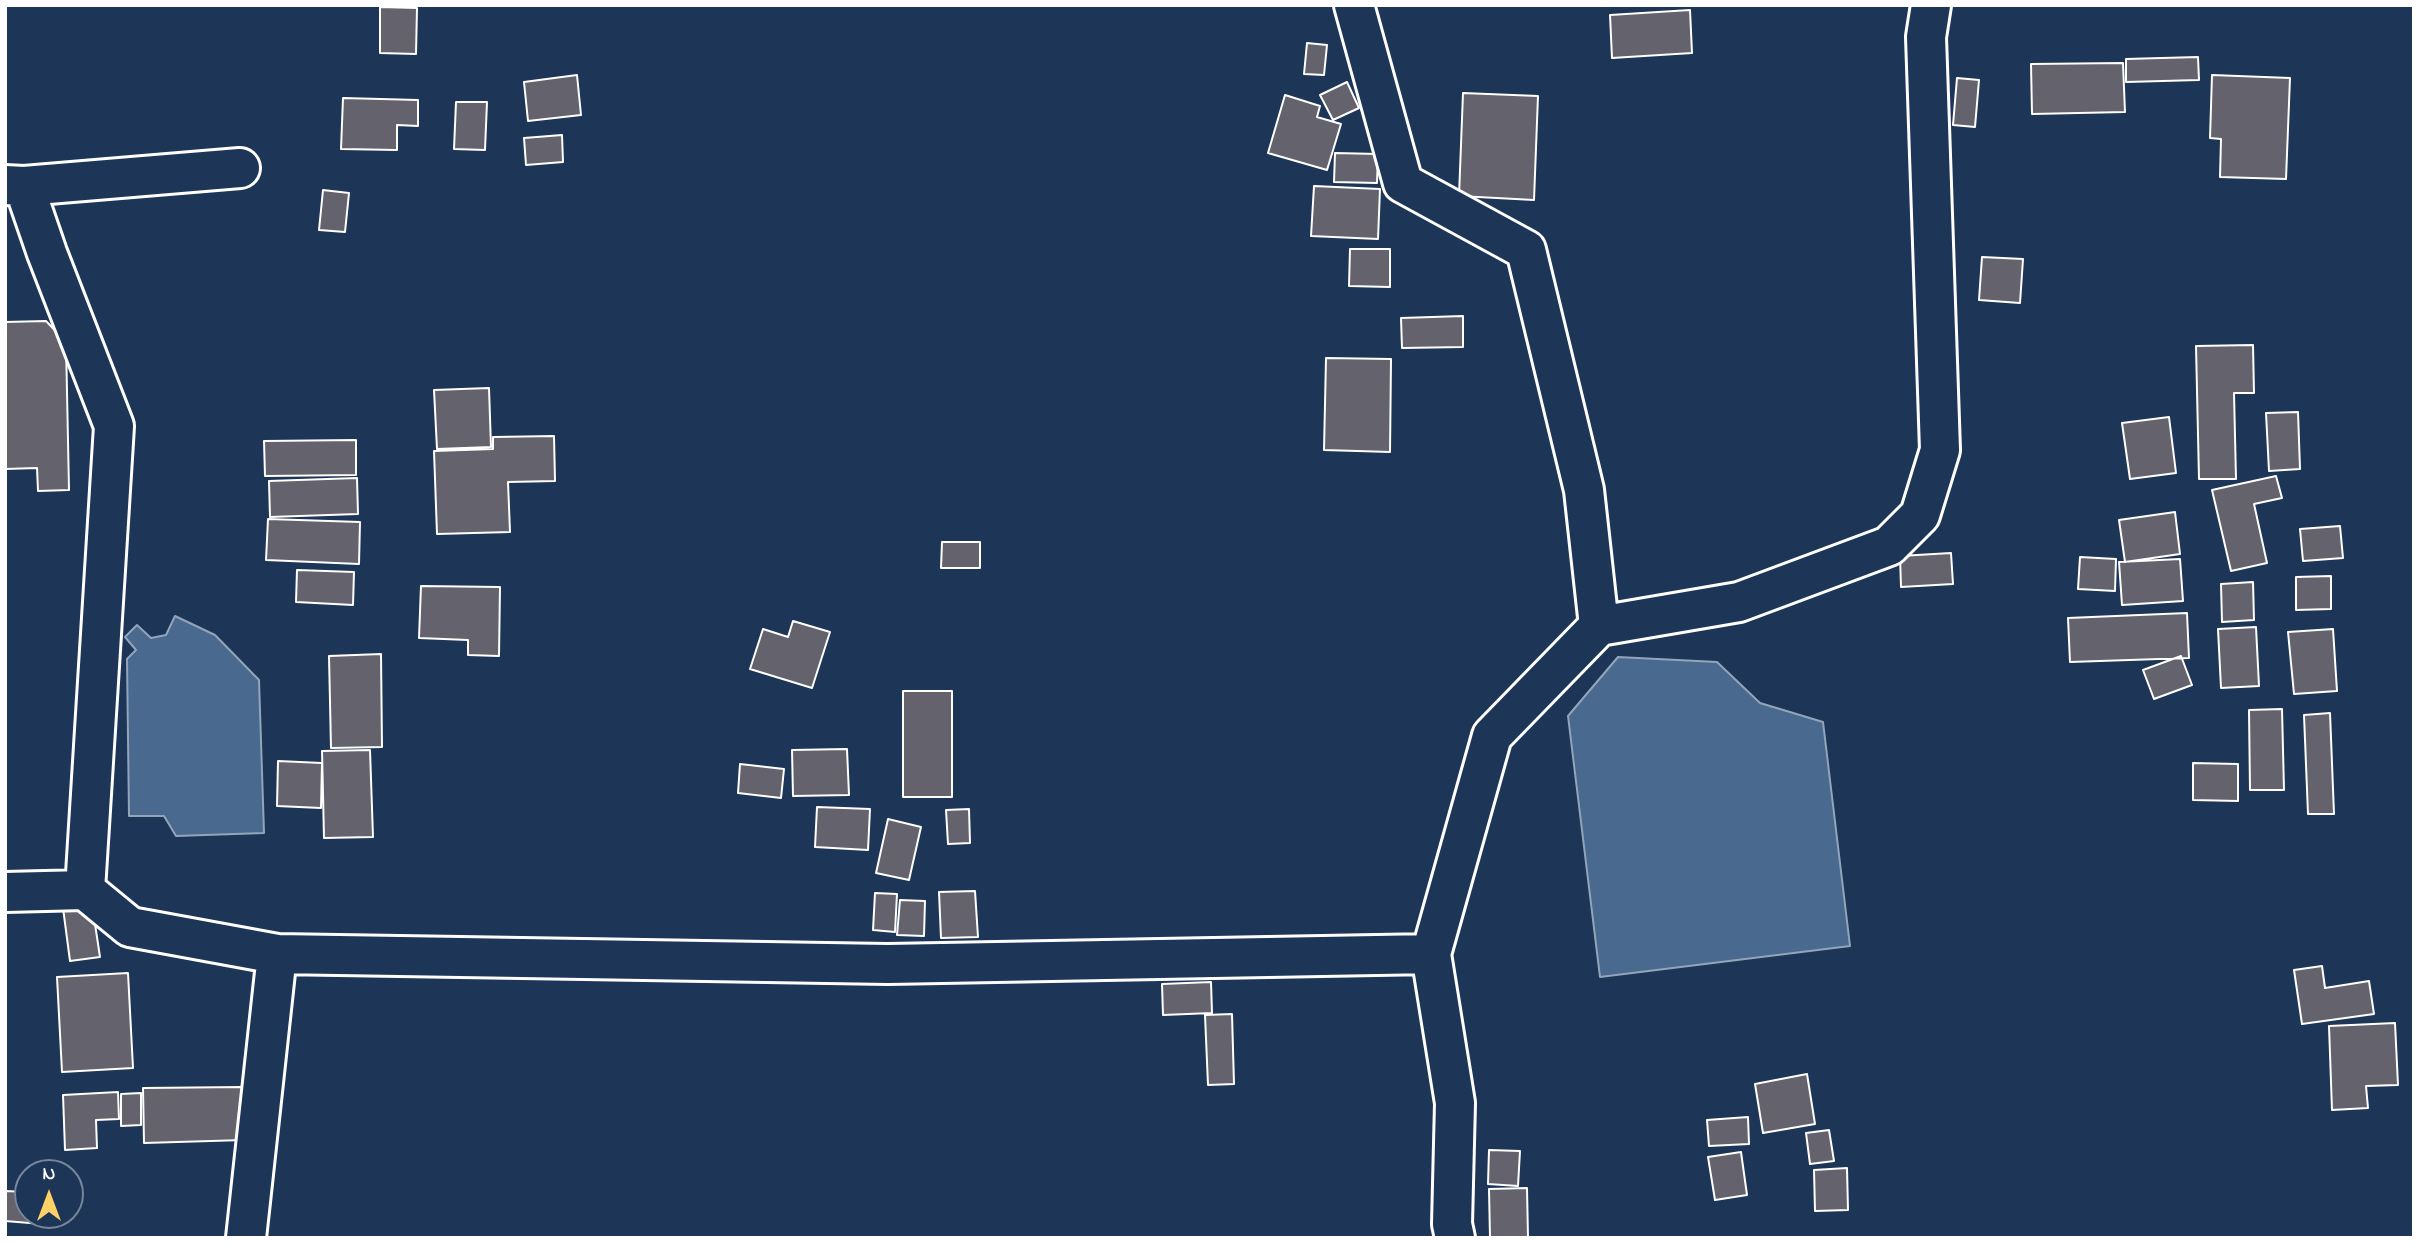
<!DOCTYPE html>
<style>
body{margin:0}
#map{position:relative;width:2419px;height:1243px;overflow:hidden;background:#1d3557;font-family:"Indie Flower",sans-serif}
canvas{display:block}
.frame{position:absolute;inset:0;border:7px solid #fff;pointer-events:none}
.north{position:absolute;left:14px;top:1159px;width:70px;height:70px;box-sizing:border-box;background:#1d3557;border:2px solid #77869a;border-radius:50%;rotate:0deg;font-size:19px;font-weight:700;line-height:28px;text-align:center;color:#fff}
.north::after{content:'';display:block;margin:auto;width:24px;height:32px;background:#ffd166;clip-path:polygon(50% 0,100% 100%,50% 72%,0 100%)}
</style>
<div id="map">
<canvas width="2419" height="1243"></canvas>
<div class="frame"></div>
<div class="north">N</div>
</div>
<script>
const ctx = document.querySelector('canvas').getContext('2d');
ctx.lineJoin = 'round';
function paint(path, color) { ctx.fillStyle = color; ctx.fill(path, 'evenodd'); }
function stroke(path, color, width, dash) { ctx.strokeStyle = color; ctx.lineWidth = width; ctx.lineCap = dash ? 'butt' : 'round'; ctx.setLineDash(dash || []); ctx.stroke(path); }
const water = new Path2D(`
 M175,616L215,635L259,680L264,833L176,836L164,816H129L127,659L136,650L125,637L137,625L151,638L166,635Z
 M1618,657L1717,662L1760,703L1823,722L1850,946L1600,977L1568,716Z`);
const building = new Path2D(`
 M380,7L417,8L416,54L380,53Z
 M1690,10L1692,53L1612,58L1610,15Z
 M1307,43L1327,45L1324,75L1304,74Z
 M2198,57L2199,80L2126,82V59Z
 M2123,63L2125,112L2032,114L2031,64Z
 M577,75L581,115L528,121L524,82Z
 M2212,75L2290,78L2286,179L2220,177L2221,139L2210,138Z
 M1957,78L1979,80L1975,127L1953,125Z
 M1347,82L1359,108L1333,120L1320,95Z
 M1463,93L1538,96L1534,200L1459,196Z
 M1285,95L1320,106L1317,117L1341,124L1327,170L1268,153Z
 M343,98L418,100V126L397,125V150L341,149Z
 M456,102H487L485,150L454,149Z
 M562,135L563,162L526,165L524,138Z
 M1335,153L1378,154L1377,183L1334,182Z
 M1314,186L1380,189L1378,239L1311,236Z
 M323,190L349,193L345,232L319,230Z
 M1350,249H1390V287L1349,286Z
 M1982,257L2023,259L2020,303L1979,300Z
 M1463,316V347L1402,348L1401,318Z
 M46,321L66,342L69,490L38,491L37,468L5,469V322Z
 M2253,345L2254,393H2234L2236,479H2199L2196,346Z
 M1326,358L1391,359L1390,452L1324,450Z
 M489,388L491,447L437,449L434,390Z
 M2298,412L2300,469L2269,471L2266,413Z
 M2169,417L2176,473L2130,479L2122,423Z
 M554,436L555,481L508,482L510,532L437,534L434,451L493,449V437Z
 M356,440V475L265,476L264,441Z
 M2276,476L2282,498L2254,504L2267,563L2231,571L2212,490Z
 M357,478L358,514L270,517L269,481Z
 M2175,512L2180,554L2125,562L2119,520Z
 M268,519L360,522L359,564L266,560Z
 M2340,526L2343,558L2303,561L2300,529Z
 M942,542H980V568H941Z
 M1951,553L1953,584L1901,587L1900,556Z
 M2080,557L2116,559L2115,591L2078,589Z
 M2180,559L2183,601L2122,605L2119,562Z
 M297,570L354,572L353,605L296,602Z
 M2331,576V609L2296,610V577Z
 M2253,582L2254,620L2222,622L2221,584Z
 M421,586L500,587L499,656L468,655V640L419,638Z
 M2187,613L2189,658L2070,662L2068,618Z
 M793,621L830,632L812,688L750,669L763,629L788,637Z
 M2256,627L2259,686L2221,688L2218,629Z
 M2333,629L2337,691L2294,694L2288,632Z
 M381,654L382,747L331,748L329,656Z
 M2181,656L2192,685L2154,699L2143,670Z
 M903,691H952V797H903Z
 M2282,709L2284,790H2250L2249,710Z
 M2330,713L2334,814H2308L2304,715Z
 M847,749L849,795L793,796L792,750Z
 M370,750L373,837L324,838L322,751Z
 M278,761L322,763L321,808L277,806Z
 M2193,763L2238,764V801L2193,800Z
 M740,764L784,769L781,798L738,793Z
 M817,807L870,809L868,850L815,847Z
 M969,809L970,843L948,844L946,810Z
 M888,819L921,827L909,880L876,873Z
 M975,891L978,937L941,938L939,892Z
 M875,893L897,894L895,932L873,930Z
 M900,900L925,901L924,936L897,935Z
 M92,904L100,957L70,961L63,908Z
 M2322,966L2325,988L2369,981L2374,1014L2302,1024L2294,970Z
 M128,973L133,1068L62,1072L57,977Z
 M1211,982L1212,1013L1163,1015L1162,984Z
 M1232,1014L1234,1084L1208,1085L1205,1015Z
 M2395,1023L2398,1085L2366,1086L2368,1108L2332,1110L2329,1026Z
 M1807,1074L1815,1124L1763,1133L1755,1084Z
 M243,1087L244,1140L144,1143L143,1088Z
 M118,1092L119,1119L96,1120L97,1148L65,1150L63,1095Z
 M141,1093V1125L121,1126V1094Z
 M1748,1117L1749,1144L1709,1146L1707,1120Z
 M1829,1130L1834,1161L1810,1164L1806,1133Z
 M1489,1150L1520,1151L1518,1186L1488,1184Z
 M1741,1152L1747,1195L1715,1200L1708,1157Z
 M1847,1168L1848,1210L1815,1211L1814,1170Z
 M1527,1188L1528,1238H1490L1489,1189Z
 M5,1191L28,1192V1215H43L42,1224L5,1221Z`);
const minor = new Path2D(`
 M1354,5L1403,183L1526,250L1584,490L1599,626
 M5,185L24,186L240,168
 M24,186L47,253L114,426L85,890
 M5,892L85,890L130,927L277,954L888,964L1431,954
 M246,1238L277,954
 M1455,1238L1452,1224L1455,1103L1431,954L1492,736L1599,626L1739,602L1889,546L1920,515L1940,450L1926,37L1931,5`);
paint(water, '#49698e');
stroke(water, '#92a5bb', 2);
paint(building, '#63626d');
stroke(building, '#fff', 2);
stroke(minor, '#fff', 44);
stroke(minor, '#1d3557', 38);
</script>
